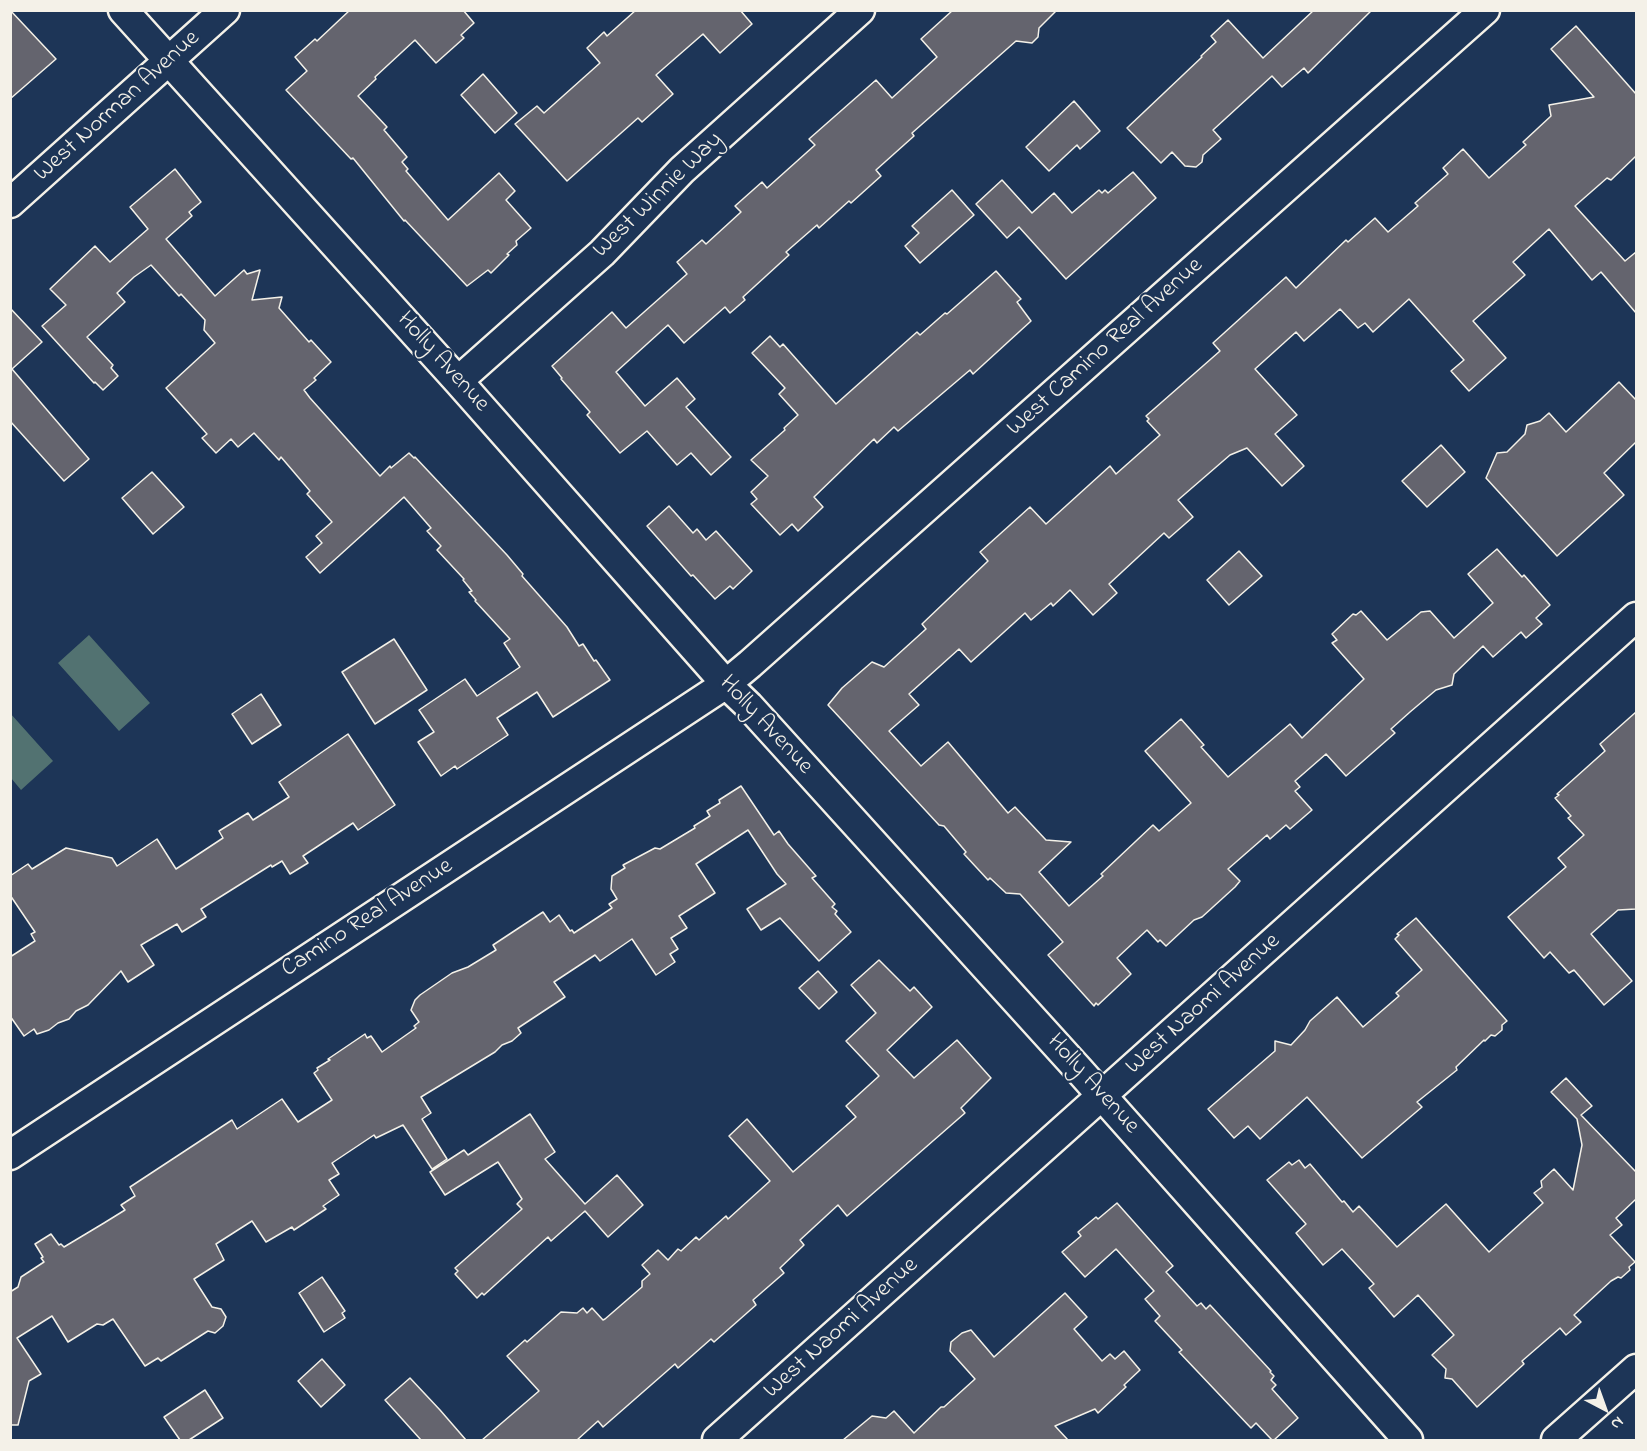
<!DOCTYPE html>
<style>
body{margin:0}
#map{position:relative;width:1647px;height:1451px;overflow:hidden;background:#1d3557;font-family:"Indie Flower",sans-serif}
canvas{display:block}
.frame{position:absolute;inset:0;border:12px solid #f4f1e8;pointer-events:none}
.north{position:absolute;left:1575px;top:1379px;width:60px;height:60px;-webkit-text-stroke:4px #1d3557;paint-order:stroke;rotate:139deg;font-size:16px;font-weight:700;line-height:24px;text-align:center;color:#f4f1e8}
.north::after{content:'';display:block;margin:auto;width:21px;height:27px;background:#f4f1e8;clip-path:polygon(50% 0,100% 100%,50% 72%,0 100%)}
</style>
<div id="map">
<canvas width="1647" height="1451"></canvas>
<div class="frame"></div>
<div class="north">N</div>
</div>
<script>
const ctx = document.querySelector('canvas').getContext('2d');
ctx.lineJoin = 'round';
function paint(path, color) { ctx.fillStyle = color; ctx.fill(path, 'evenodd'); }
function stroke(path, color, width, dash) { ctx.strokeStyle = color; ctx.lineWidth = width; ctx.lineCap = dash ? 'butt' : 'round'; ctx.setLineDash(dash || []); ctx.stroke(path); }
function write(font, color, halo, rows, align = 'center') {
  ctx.font = font + ' "Indie Flower",sans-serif'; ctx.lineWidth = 4.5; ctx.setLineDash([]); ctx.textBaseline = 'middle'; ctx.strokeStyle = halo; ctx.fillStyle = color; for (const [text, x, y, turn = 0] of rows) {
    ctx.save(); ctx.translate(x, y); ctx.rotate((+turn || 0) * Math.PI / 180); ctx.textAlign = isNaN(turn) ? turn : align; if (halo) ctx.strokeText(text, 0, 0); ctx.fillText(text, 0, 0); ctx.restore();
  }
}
const green = new Path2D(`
 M89,635L150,703L119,731L58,663Z
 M10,713L53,761L21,790L11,778Z`);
const building = new Path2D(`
 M10,10L56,59L10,99Z
 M350,10H463L474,23L461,35L464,38L436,63L415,40L375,77L376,79L358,96L387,127L384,130L407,157L402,162L408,169L406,171L448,220L499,173L515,191L506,200L531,228L516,241L517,245L507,254L509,255L491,273L488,270L467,286L405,220L404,221L353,158L351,159L286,90L307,71L295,57L315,39L317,41Z
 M636,10H740L752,24L720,53L703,34L656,75L673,94L642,122L638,118L567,181L515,124L537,106L544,113L600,63L587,48L604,32L607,36Z
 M953,10H1057L1039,28L1038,37L1032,43L1016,41L912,133L914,136L876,170L881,176L851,203L849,201L819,228L817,225L786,252L789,255L743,297L745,300L730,313L725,307L684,343L668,325L616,372L645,406L677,378L695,399L686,407L731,457L711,475L691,453L677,465L647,431L620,453L587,415L590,412L561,379L562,378L552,366L612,312L626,328L687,274L677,262L702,240L706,244L741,212L735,206L762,182L767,188L815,145L809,139L876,80L892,98L937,57L921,39Z
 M1314,10H1372L1308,73L1304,68L1282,87L1272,76L1213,130L1221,139L1203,155L1202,162L1196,167L1185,166L1172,152L1161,163L1127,128L1202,57L1201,56L1216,42L1211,36L1228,20L1263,58Z
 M1576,26L1636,94V156L1611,180L1607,178L1575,206L1625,261L1636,252V313L1601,272L1592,280L1549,229L1513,262L1525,275L1473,321L1506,358L1469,391L1451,371L1464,360L1409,299L1373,332L1365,323L1358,328L1340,309L1304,341L1296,332L1255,369L1297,415L1275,434L1304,466L1282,486L1247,448L1230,455L1178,500L1193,517L1169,538L1164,533L1109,584L1117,593L1093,615L1070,590L1053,606L1051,603L1031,620L1025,613L971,662L959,649L909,694L919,705L889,731L921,766L948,742L1008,813L1015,807L1046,840L1071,842L1039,872L1069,906L1103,876L1101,874L1153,825L1159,831L1191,803L1145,751L1181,719L1204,745L1201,747L1228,777L1290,724L1302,738L1364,679L1332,643L1337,640L1332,634L1353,614L1356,615L1361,611L1387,640L1421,612L1430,611L1454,638L1493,603L1468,574L1497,549L1522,577L1524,575L1550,605L1536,618L1542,624L1526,638L1521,632L1493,657L1483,646L1454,674L1452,685L1436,690L1410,712L1391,729L1395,733L1346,776L1326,754L1295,781L1300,787L1295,791L1312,810L1290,829L1286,825L1270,839L1267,835L1228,869L1240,881L1235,887L1202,917L1194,920L1166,946L1160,940L1158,942L1147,930L1117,958L1131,974L1098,1005L1096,1003L1094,1006L1048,955L1063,942L1020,894L1006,893L990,878L988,880L964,854L966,852L944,826L939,825L828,705L842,688L872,662L884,667L926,629L922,624L988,561L980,552L1030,507L1046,524L1110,466L1116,474L1160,435L1147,421L1149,419L1146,416L1220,351L1213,343L1286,277L1296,288L1346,240L1348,242L1375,218L1388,232L1418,206L1415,203L1448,174L1443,168L1463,149L1489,178L1526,145L1523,142L1551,116L1549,105L1594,97L1551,49Z
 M483,74L517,113L495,133L461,95Z
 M1074,101L1100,131L1080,149L1077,145L1049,171L1026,147Z
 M175,169L201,202L189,212L192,216L166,239L215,296L244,270L247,274L260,270L252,300L282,297L279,308L309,342L311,340L331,362L314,378L316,380L304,390L310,398L380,476L390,466L391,468L409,453L414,458L415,457L507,555L523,574L522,576L567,627L579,646L583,644L594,661L596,660L610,680L553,717L537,692L497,718L508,735L457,769L455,766L441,776L418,742L434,732L419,710L465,679L477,696L520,667L504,643L510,639L475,601L476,600L469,592L472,591L463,580L464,579L437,550L441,546L427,531L431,528L404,497L320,573L306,557L322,543L316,536L332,522L307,494L310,491L281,457L279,460L254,433L238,447L231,439L216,453L202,438L207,434L166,388L215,343L204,330L205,320L181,294L179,296L151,265L134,277L117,293L125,302L87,337L113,365L111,368L118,376L103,390L95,382L94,383L42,326L66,305L50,289L95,246L110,262L148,229L130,207Z
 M1133,172L1156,198L1066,279L1019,227L1007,238L976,204L1002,180L1032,213L1054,193L1072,213L1099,190L1102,193L1105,190L1108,193Z
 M952,190L974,215L920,263L905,246L919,233L912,226Z
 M996,271L1021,299L1017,302L1031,321L973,374L970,370L898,431L894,427L877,443L874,439L814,497L823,507L798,531L792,524L780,535L751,504L757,499L751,492L768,476L751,460L785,430L784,428L798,415L779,394L785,388L752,353L770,336L780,347L783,344L836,404L917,332L920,335L945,313L947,314Z
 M10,308L42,342L12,369L89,459L64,481L10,421Z
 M1619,382L1636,400V442L1604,473L1624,495L1557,556L1486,478L1497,453L1507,452L1525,434L1527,425L1540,421L1549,413L1566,432Z
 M1441,445L1465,472L1427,507L1402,481Z
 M152,472L184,507L153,534L122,498Z
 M669,506L693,533L697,529L706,540L716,531L752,571L733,589L730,586L715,599L693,575L691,576L647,526Z
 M1239,551L1262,576L1229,605L1207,580Z
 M394,639L427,690L375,724L342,672Z
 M261,694L281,725L252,744L232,714Z
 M1636,712V909L1618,910L1591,934L1632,981L1604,1005L1574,970L1569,973L1550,952L1544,958L1508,917L1566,867L1558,858L1584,835L1568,818L1571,816L1555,798L1559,795L1557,794L1605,751L1600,744Z
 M348,734L395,805L358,830L353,823L303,856L308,863L290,874L282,861L272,867L271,865L201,909L206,917L182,932L177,924L141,945L154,965L128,982L121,971L88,1005L76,1011L69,1019L58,1023L49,1030L37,1034L34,1029L24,1036L10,1016V957L35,941L31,934L35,932L10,895V876L28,864L32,869L66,848L112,858L117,866L157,839L176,869L223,838L219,831L248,813L253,820L289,797L279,782Z
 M741,786L774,835L779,831L788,844L816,876L812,878L835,904L832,907L837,911L835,914L851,932L819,961L780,918L761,930L747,909L786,884L777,874L748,830L696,864L715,893L679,916L687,928L671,938L678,949L670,954L675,962L656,975L632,939L600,961L595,955L554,982L565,997L518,1028L521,1033L512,1041L502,1045L495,1052L421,1097L431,1113L422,1119L447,1159L432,1169L403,1125L376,1138L374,1135L332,1163L339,1174L329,1180L339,1195L323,1206L326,1209L294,1230L292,1227L266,1242L252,1221L216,1244L224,1260L194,1279L212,1307L221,1309L226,1317L223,1326L215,1333L208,1331L161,1361L158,1358L145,1366L113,1319L103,1325L97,1324L68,1342L52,1316L17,1338L41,1374L29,1381L18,1425H10V1292L18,1287L21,1277L44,1262L41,1258L43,1257L35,1244L51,1234L59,1245L61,1244L64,1247L104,1223L125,1210L121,1205L135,1196L130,1187L232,1120L237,1129L282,1099L298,1122L332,1100L314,1073L318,1070L317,1068L330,1060L328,1059L365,1034L367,1038L371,1036L382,1052L416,1028L414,1026L419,1022L411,1010L415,1000L420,995L452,973L468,967L496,950L493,945L543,912L550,922L559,915L570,931L572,930L574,933L612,908L609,904L617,899L611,889L612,876L625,868L623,865L655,848L660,849L695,828L694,826L710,816L707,811L720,803L719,800Z
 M1416,918L1507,1021L1502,1025V1030L1495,1036L1491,1035L1485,1041L1484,1040L1456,1067L1457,1070L1417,1102L1422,1107L1362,1158L1307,1097L1260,1139L1248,1126L1234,1138L1208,1109L1275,1051V1041L1291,1045L1305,1030L1310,1021L1337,997L1363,1027L1399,996L1396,993L1422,970L1395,939L1399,935L1397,934Z
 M879,960L910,991L914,987L932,1007L887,1050L914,1078L957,1040L991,1078L961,1108L965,1113L847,1216L838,1205L800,1240L804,1245L780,1268L784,1273L753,1300L756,1305L714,1342L711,1339L678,1368L675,1364L603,1427L598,1421L577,1440H482L539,1391L507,1356L525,1340L527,1342L561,1312L577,1313L583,1308L587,1313L592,1308L603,1320L605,1319L642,1287V1281L650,1274L642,1265L658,1250L668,1260L678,1249L681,1251L696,1237L699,1240L726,1216L728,1219L770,1181L729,1136L747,1119L793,1172L856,1117L846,1106L879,1076L846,1041L876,1013L851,985Z
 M818,971L837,992L819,1009L799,988Z
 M1566,1078L1592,1106L1581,1115L1636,1172V1199L1616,1218L1622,1225L1610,1235L1635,1262L1629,1267L1630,1270L1621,1278L1618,1277L1611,1281L1574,1315L1581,1322L1566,1335L1560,1328L1522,1361L1524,1364L1477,1407L1452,1379L1445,1378L1446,1369L1432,1355L1454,1335L1418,1295L1394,1317L1369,1288L1374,1284L1342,1249L1323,1265L1296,1233L1306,1224L1267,1180L1289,1162L1292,1165L1299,1160L1305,1168L1310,1164L1342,1202L1344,1201L1353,1212L1359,1206L1397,1247L1446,1204L1489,1252L1543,1203L1534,1193L1542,1187L1541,1181L1554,1169L1573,1190L1582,1145L1577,1119L1551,1092Z
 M530,1114L555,1152L545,1159L585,1204L617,1175L643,1205L608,1237L585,1211L551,1241L548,1237L484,1295L482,1293L477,1298L455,1274L458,1271L455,1268L522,1209L517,1204L522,1199L498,1162L445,1195L430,1172L464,1150L468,1155Z
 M1117,1203L1173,1266L1166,1272L1197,1306L1201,1303L1206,1309L1210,1305L1271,1371L1270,1372L1274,1376L1271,1380L1276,1385L1272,1389L1298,1418L1274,1440H1272L1256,1423L1251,1428L1179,1352L1182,1350L1155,1321L1160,1316L1145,1299L1154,1291L1116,1249L1085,1277L1062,1252L1081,1236L1078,1232L1096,1217L1098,1219Z
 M322,1277L345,1311L342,1313L345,1318L324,1332L299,1293Z
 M1065,1293L1087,1317L1074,1329L1102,1361L1110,1354L1115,1359L1124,1351L1140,1370L1124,1385L1126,1387L1098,1413L1095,1409L1055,1426L1068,1440H843L872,1416L886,1418L894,1411L914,1433L941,1407H944L975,1379L950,1351L951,1342L962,1333L971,1330L994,1357Z
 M322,1359L345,1385L321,1407L298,1381Z
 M410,1378L440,1410L466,1440H421L385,1400Z
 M205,1390L223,1418L189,1440H180L164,1417Z`);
const minor = new Path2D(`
 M123,10L458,381L726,684L749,706L1079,1070L1408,1440
 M10,203L225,10
 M458,381L602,253L682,170L860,10
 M10,1155L726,684L750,664L1485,10
 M717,1440L1636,617
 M1556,1440L1636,1369`);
const streetNames = [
 ["West Norman Avenue",118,107,-42],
 ["West Winnie Way",659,196,-44],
 ["West Camino Real Avenue",1106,348,-42],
 ["Holly Avenue",442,363,48],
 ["Holly Avenue",765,726,47],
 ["Camino Real Avenue",368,919,-33],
 ["West Naomi Avenue",1204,1005,-42],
 ["Holly Avenue",1092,1085,48],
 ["West Naomi Avenue",842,1329,-42]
];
paint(green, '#527271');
paint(building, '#64646e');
stroke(building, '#f4f1e8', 1.5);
stroke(minor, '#f4f1e8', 33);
stroke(minor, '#1d3557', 28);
write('24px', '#f4f1e8', '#1d3557', streetNames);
</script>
